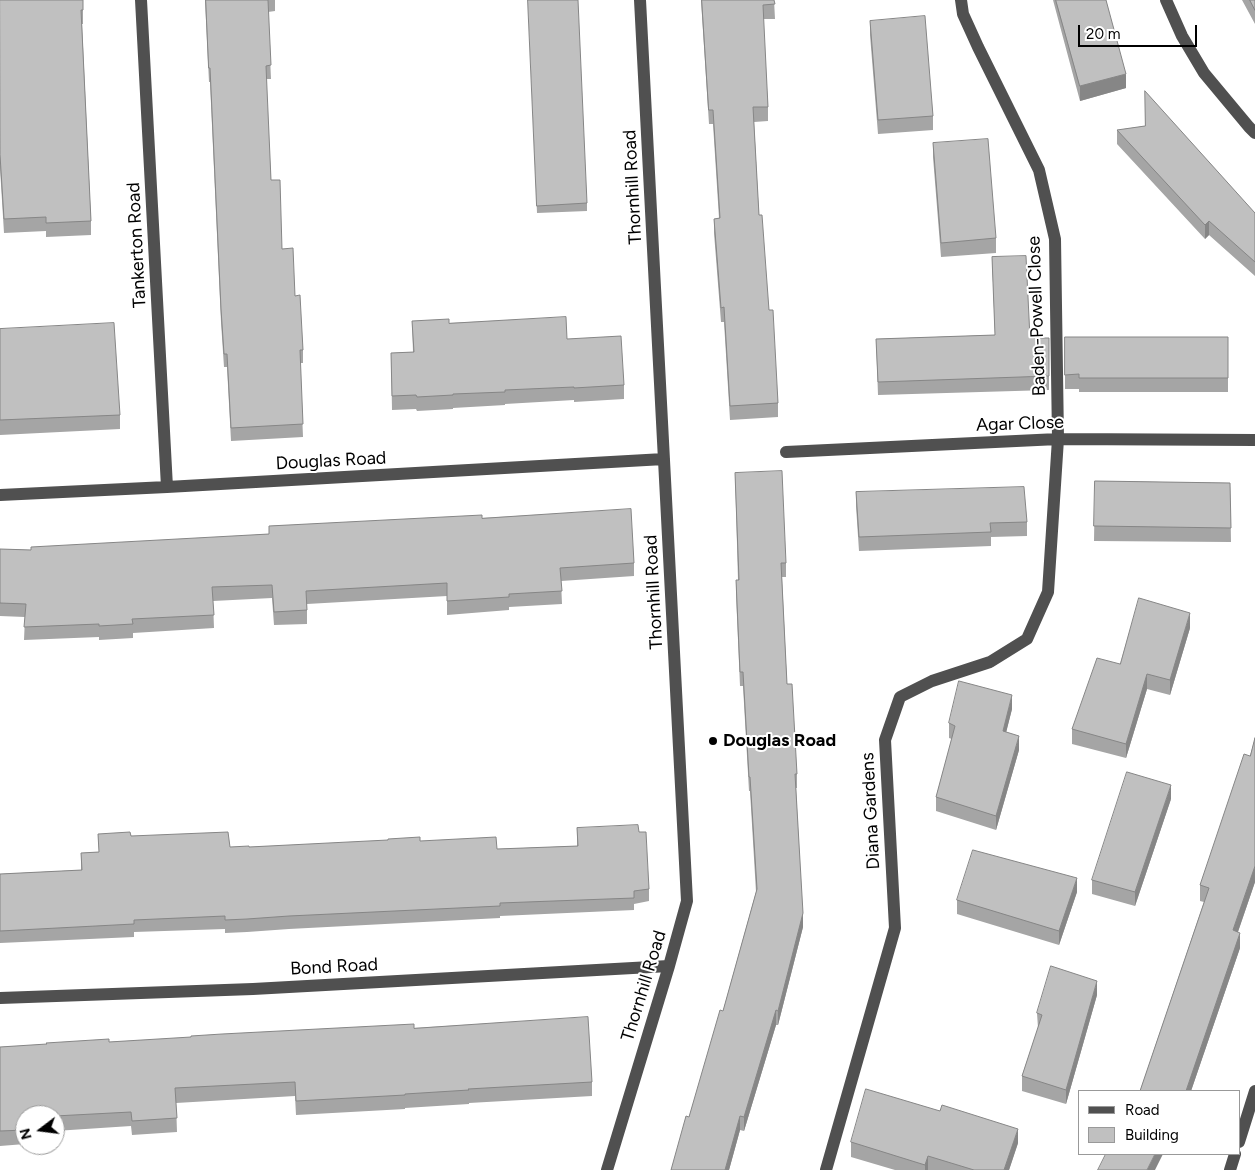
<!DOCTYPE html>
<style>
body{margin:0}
#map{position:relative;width:1255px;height:1170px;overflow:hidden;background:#fff;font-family:Figtree,sans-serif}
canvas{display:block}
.legend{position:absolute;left:1078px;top:1090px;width:162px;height:65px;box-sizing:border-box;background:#fff;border:1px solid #999;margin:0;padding:6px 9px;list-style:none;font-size:15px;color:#000}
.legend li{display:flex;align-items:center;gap:10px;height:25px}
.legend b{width:25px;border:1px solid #999}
.north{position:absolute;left:15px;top:1105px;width:50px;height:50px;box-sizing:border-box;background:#fff;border:1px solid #999;border-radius:50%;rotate:255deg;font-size:14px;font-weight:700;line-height:20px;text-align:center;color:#000}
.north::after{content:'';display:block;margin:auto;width:18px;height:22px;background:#000;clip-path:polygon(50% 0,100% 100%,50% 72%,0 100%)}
.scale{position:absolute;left:1078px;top:25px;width:119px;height:22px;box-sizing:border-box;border:2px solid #000;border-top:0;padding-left:6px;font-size:15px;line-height:18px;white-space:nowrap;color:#000;-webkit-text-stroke:4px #fff;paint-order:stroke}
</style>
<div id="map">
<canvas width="1255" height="1170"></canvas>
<ul class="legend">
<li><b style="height:6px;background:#505050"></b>Road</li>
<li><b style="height:14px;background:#c0c0c0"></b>Building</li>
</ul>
<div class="north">N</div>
<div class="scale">20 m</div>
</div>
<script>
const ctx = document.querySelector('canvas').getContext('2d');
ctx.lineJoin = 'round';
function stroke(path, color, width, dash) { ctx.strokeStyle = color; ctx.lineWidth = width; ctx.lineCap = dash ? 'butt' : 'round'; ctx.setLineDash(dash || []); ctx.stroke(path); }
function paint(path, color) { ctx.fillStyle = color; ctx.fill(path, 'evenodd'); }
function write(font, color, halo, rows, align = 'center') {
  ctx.font = font + ' Figtree,sans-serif'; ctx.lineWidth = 4; ctx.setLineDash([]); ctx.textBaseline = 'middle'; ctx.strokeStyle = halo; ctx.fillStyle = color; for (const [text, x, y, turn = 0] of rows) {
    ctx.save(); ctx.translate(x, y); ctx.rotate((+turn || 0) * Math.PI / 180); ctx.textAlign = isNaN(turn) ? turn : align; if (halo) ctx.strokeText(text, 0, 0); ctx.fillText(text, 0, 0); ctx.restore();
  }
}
const minor = new Path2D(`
 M141,0L167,487
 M1166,0L1182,36L1204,73L1249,127L1255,133
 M786,452L1058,439L1255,440
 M0,495L167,487L664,459
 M0,998L253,989L669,966
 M1239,1142L1255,1091
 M607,1170L669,966L687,901L640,0
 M826,1170L895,928L885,740L900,697L932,681L990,662L1027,639L1048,592L1058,439L1055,239L1039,170L978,47L963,14L961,0
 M1230,1170L1235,1154`);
const wall = new Path2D(`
 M0,0L83,10V24H82L91,221V235L46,237V231L4,233L0,168Z
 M205,0H275V11L268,12L271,79H266L271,180L282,249L295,296L303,350V363H300L303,437L231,441L227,367H224L221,322L210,82H209Z
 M528,0L587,203V211L537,213Z
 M701,0H774L775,19H763L768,107V121L754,122L759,215L778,403V417L730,420L724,322H721L714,233V219L719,218L713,124H709Z
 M1053,0H1106L1126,88L1080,101Z
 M1242,0H1255V24Z
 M870,21L933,116V130L878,134L870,35Z
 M1145,126L1255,213V276L1209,235L1205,239L1117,144V130Z
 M933,143L996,238V253L941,257L933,157Z
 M992,257L1030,338H1049V390L878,395L876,339L995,335Z
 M412,321L449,323L567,339L624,385V399L574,402V400L505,404V405L453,408V409L417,411L416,409L392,410L391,353L413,352Z
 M0,329L120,415V429L0,435Z
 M1065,337H1228V392H1079V389H1065Z
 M735,473L786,563V577H782L787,684L797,774V788H796L803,927L778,1025H776L744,1131L740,1130L729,1170H671L689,1117L723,1011L756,892L750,791H749L743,686H740L736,594V580H738Z
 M1095,481L1230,483L1231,542L1094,541Z
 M856,492L1027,522V536L991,537V546L859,551L856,506Z
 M482,518L634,563V576L561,581L562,604L509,607V610L447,615V596L307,604V624L274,625L272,598L213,601L214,628L133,633V638L99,640V637L24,640L25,617L0,616V549L31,550L269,534V526Z
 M1190,628L1170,695L1147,689L1126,758L1072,744V729L1120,664Z
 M1012,709L1006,732L1019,750L996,830L936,811V797L952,739L949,738V723Z
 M1255,738V882L1238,932L1240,948L1191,1091H1140L1204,902L1200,901V885L1250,756Z
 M1171,799L1135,906L1092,894V880Z
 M577,828L639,832L649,889V901L634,904V910L500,916V918L289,929L247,932L225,933V929L134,932V937L0,943V874L81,870V853L99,852L98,834L131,836L230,847H249L420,841L497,849L577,846Z
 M1077,892L1059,945L957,914V900Z
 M1097,995L1066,1104L1022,1091V1076L1038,1028L1037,1013Z
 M414,1028L592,1082V1096L469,1103V1104L405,1108V1109L296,1115L295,1096L176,1103L177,1132L132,1135L131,1126L55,1131V1115H25V1144L0,1146V1047Z
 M851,1142L1018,1143L1009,1170H895L851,1157Z`);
const shadedWall = new Path2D(`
 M1126,74V88L1080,101V86Z
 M1209,221V235L1205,239V225Z
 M1190,613V628L1170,695V680Z
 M1147,674V689L1126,758V744Z
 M1012,695V709L1003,745V731Z
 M1019,736V750L996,830V816Z
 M1171,785V799L1135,906V892Z
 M1255,866V882L1233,946V930Z
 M1077,878V892L1059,945V931Z
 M803,913V927L778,1025V1011Z
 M1240,933V948L1191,1091H1186Z
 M1097,981V995L1066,1104V1090Z
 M776,1010V1025L744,1131V1117Z
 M740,1116V1130L729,1170H725Z
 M1018,1129V1143L1009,1170H1004Z
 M1155,1154H1163L1155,1170H1147Z
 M928,1156V1170H925V1165Z`);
const building = new Path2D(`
 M0,0H83V10H81L91,221L46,223V217L4,219L0,155Z
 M206,0H268L271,65L266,66L271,180H280L282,249L293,248L295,296L300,295L303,350H300L303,424L231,428L227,354H224L221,309L210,68H209Z
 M528,0H578L587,203L537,206Z
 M702,0H774L775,4L763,5L768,107H753L759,215H762L769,310H773L778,403L730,406L724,307L721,308L714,219L720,218L713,110H709Z
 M1056,0H1106L1126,74L1080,86Z
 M1250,0H1255V10Z
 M925,16L933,116L878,120L870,21Z
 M1145,91L1255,213V262L1209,221L1205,225L1117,130L1145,126Z
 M988,139L996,238L941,243L933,143Z
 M1026,256L1030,338H1049V376L878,382L876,339L995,335L992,257Z
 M566,317L567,339L621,336L624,385L574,388V387L505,390V392L453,394V395L417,397L416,395L392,396L391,353L414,352L412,321L449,319V323Z
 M114,323L120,415L0,420V329Z
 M1065,337H1228V378H1079V374L1065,375Z
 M782,471L786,563H781L787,684H792L797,774H795L803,913L778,1011L776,1010L744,1117L740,1116L725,1170H671L686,1116L689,1117L720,1010L723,1011L757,889L750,777H749L743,672H740L736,580H739L735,473Z
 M1095,481L1230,483L1231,528L1094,526Z
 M1024,487L1027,522L990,523L991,532L859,537L856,492Z
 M631,509L634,563L560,568L562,591L509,594V597L447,601V583L306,591L307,610L274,612L272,585L212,587L214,615L132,619L133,624L99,626V624L24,627L26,604L0,603V549L31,550V547L269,534V526L482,515V518Z
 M1139,598L1190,613L1170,680L1147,674L1126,744L1072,729L1097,658L1120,664Z
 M959,681L1012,695L1003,731L1019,736L996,816L936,797L955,726L949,723Z
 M1255,738V866L1233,930L1240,933L1186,1091H1140L1209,888L1200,885L1244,754L1250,756Z
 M1127,772L1171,785L1135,892L1092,880Z
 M638,825L639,832H646L649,889L634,891V898L500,903V906L289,916L247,919L225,920V916L134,920V924L0,931V874L82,870L81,853L99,852L98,834L130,832L131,836L228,832L230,847L249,846V847L388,840V839L420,837V841L496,837L497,849L578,846L577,828Z
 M973,850L1077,878L1059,931L957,900Z
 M1051,966L1097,981L1066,1090L1022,1076L1042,1015L1037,1013Z
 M588,1017L592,1082L468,1089L469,1090L405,1094V1095L296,1101L295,1082L175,1088L177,1118L132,1121L131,1112L55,1116V1115H25V1130L0,1131V1047L47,1044L46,1043L109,1039V1042L191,1037V1036L222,1034L414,1024V1028Z
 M866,1089L940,1111L942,1105L1018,1129L1004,1170H974L928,1156L925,1165L851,1142Z
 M1106,1154H1155L1147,1170H1098Z`);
const markers = [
 [713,741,5,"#000"]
];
const streetNames = [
 ["Thornhill Road",633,187,-93],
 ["Tankerton Road",137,245,-93],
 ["Baden-Powell Close",1037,316,-92],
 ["Agar Close",1020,424,-2],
 ["Douglas Road",331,461,-3],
 ["Thornhill Road",654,592,-93],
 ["Diana Gardens",871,811,-93],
 ["Bond Road",334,967,-3],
 ["Thornhill Road",644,986,-73]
];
const poiNames = [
 ["Douglas Road",723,741]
];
stroke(minor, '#505050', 12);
paint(wall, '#a5a5a5');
paint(shadedWall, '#868686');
paint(building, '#c0c0c0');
stroke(building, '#868686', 1);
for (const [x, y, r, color] of markers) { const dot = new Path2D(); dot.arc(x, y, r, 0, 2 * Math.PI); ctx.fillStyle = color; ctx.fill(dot); stroke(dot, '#fff', 2); }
write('18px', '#000', '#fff', streetNames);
write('bold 18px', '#000', '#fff', poiNames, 'left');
</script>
